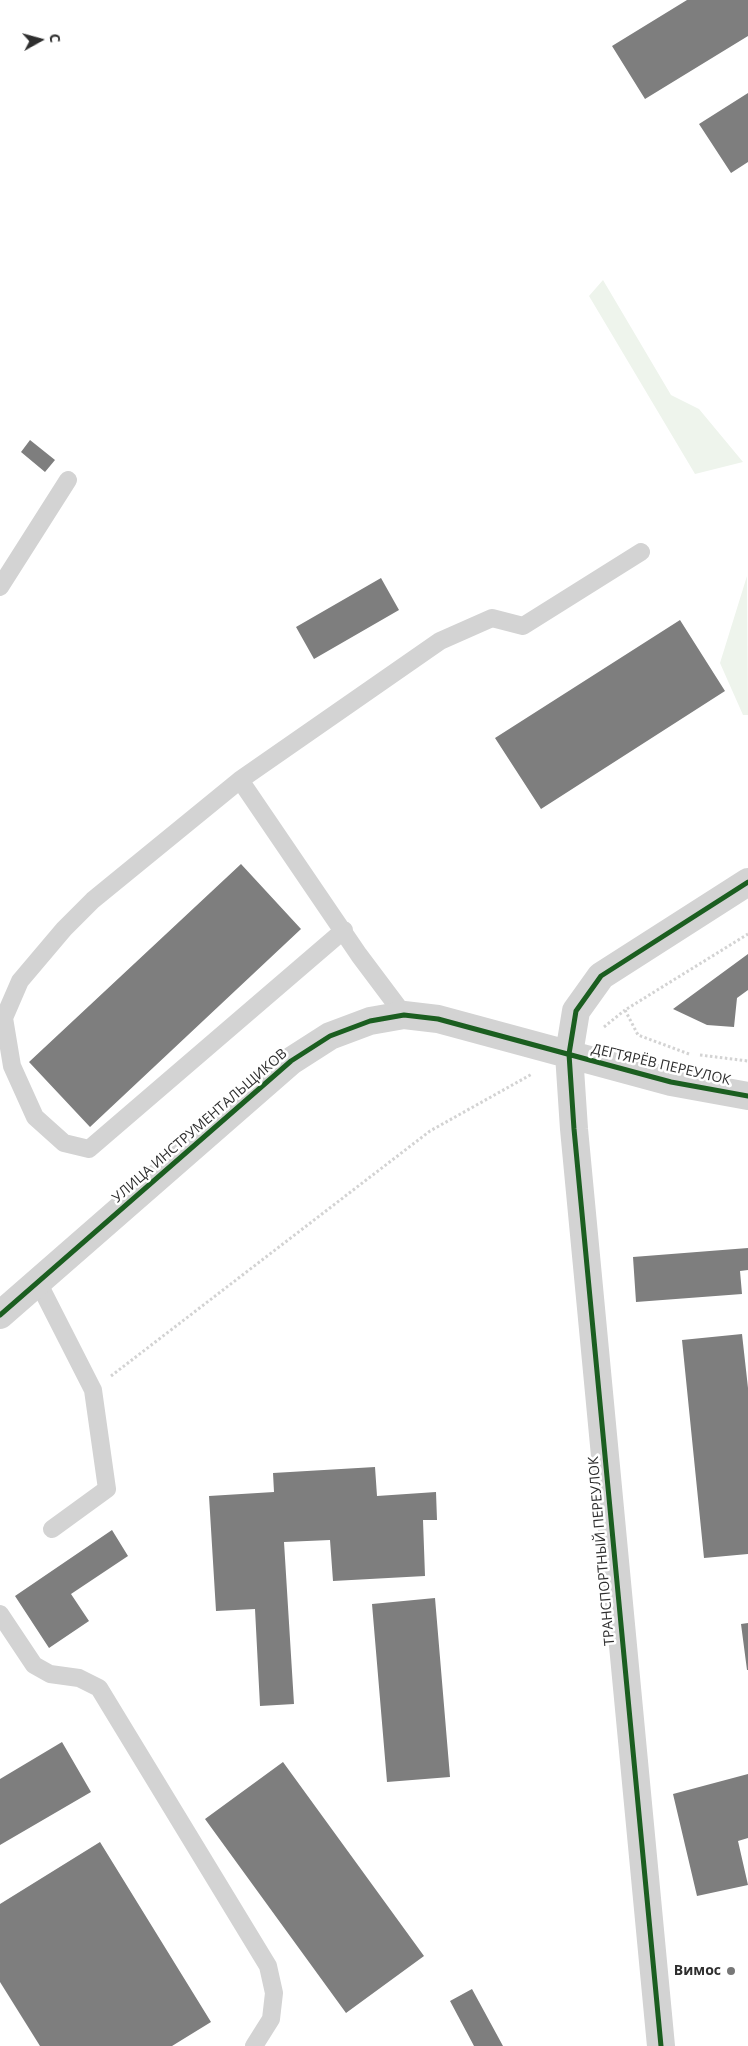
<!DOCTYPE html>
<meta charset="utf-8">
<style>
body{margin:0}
#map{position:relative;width:748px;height:2046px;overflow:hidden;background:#fff;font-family:"Open Sans",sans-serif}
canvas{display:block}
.north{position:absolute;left:15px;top:15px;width:50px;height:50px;-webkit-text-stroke:4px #fff;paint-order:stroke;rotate:83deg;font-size:14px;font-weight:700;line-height:20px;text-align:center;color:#2e2e2e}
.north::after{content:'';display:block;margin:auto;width:18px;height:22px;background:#2e2e2e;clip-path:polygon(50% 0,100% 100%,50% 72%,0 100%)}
</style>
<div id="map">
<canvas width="748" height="2046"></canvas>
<div class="north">С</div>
</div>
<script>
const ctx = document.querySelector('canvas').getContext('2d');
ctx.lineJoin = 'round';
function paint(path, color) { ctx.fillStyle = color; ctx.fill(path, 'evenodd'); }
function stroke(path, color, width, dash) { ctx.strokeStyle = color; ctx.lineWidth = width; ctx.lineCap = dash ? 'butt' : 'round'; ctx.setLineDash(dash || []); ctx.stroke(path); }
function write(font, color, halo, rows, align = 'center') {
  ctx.font = font + ' "Open Sans",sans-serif'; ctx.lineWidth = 5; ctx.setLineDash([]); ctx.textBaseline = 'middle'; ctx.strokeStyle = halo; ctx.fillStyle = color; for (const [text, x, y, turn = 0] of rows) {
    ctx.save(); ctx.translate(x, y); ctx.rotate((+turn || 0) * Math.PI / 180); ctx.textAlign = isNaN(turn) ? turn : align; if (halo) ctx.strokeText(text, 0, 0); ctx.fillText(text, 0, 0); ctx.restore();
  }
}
const green = new Path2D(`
 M603,280L671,395L699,409L743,462L695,474L589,296Z
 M747,576L748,715H743L720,663Z`);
const building = new Path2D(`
 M687,0H748V36L645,99L612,46Z
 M748,93V162L731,173L699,124Z
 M30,440L55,460L45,472L21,452Z
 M381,578L399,610L314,659L296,627Z
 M680,620L725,691L541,809L495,738Z
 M241,864L301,929L90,1127L29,1062Z
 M748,954V990L737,998L734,1027L707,1025L673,1009Z
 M748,1248V1270L740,1271L742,1294L636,1302L633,1257Z
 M742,1334L748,1388V1554L704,1558L682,1340Z
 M375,1467L377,1496L436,1492L437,1520H423L425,1576L333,1581L330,1540L284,1542L294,1704L260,1706L255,1609L216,1611L209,1496L274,1492L273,1473Z
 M112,1530L128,1556L71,1594L89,1621L49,1648L15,1596Z
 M435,1598L450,1777L387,1782L372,1604Z
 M748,1623V1670H747L741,1624Z
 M62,1742L91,1792L0,1845V1779Z
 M283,1762L424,1956L346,2013L205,1819Z
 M748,1774V1838L738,1841L748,1885L697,1896L673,1794Z
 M100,1842L211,2022L172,2046H40L0,1982V1904Z
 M472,1989L503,2046H474L450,2001Z`);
const path = new Path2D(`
 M604,1027L625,1010
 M689,1054L638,1035L625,1010L748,934
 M700,1055L748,1061
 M111,1376L430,1131L532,1074`);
const service = new Path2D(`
 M0,587L68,480
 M240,780L359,955L404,1015
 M344,930L89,1149L64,1143L35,1117L12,1066L4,1018L20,981L64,929L93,900L240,780L440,641L492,618L523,626L641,552
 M38,1282L93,1390L107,1489L52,1529
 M0,1614L34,1665L50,1674L79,1678L99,1688L268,1966L274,1993L271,2019L254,2046`);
const minor = new Path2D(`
 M0,1315L291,1061L330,1036L370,1021L404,1015L438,1019L671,1082L748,1096
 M661,2046L574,1129L569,1054L576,1011L601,976L748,882`);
const cycleway = new Path2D(`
 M0,1315L291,1061L330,1036L370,1021L404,1015L438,1019L671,1082L748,1096
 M661,2046L574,1129L569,1054L576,1011L601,976L748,882`);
const markers = [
 [731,1971,5,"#777"]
];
const streetNames = [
 ["ДЕГТЯРЁВ ПЕРЕУЛОК",661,1065,13],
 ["УЛИЦА ИНСТРУМЕНТАЛЬЩИКОВ",200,1126,-41],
 ["ТРАНСПОРТНЫЙ ПЕРЕУЛОК",602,1551,-95]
];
const poiNames = [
 ["Вимос",721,1971]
];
paint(green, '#eef4ec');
paint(building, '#7e7e7e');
stroke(path, '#d3d3d3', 3, [2.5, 2.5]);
stroke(service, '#d3d3d3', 18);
stroke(minor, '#d3d3d3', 28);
stroke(cycleway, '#1b5e20', 5);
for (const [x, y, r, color] of markers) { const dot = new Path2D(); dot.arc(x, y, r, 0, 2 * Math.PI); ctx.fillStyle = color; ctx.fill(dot); stroke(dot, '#fff', 2); }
write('14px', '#2e2e2e', '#fff', streetNames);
write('bold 14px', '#2e2e2e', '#fff', poiNames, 'right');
</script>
